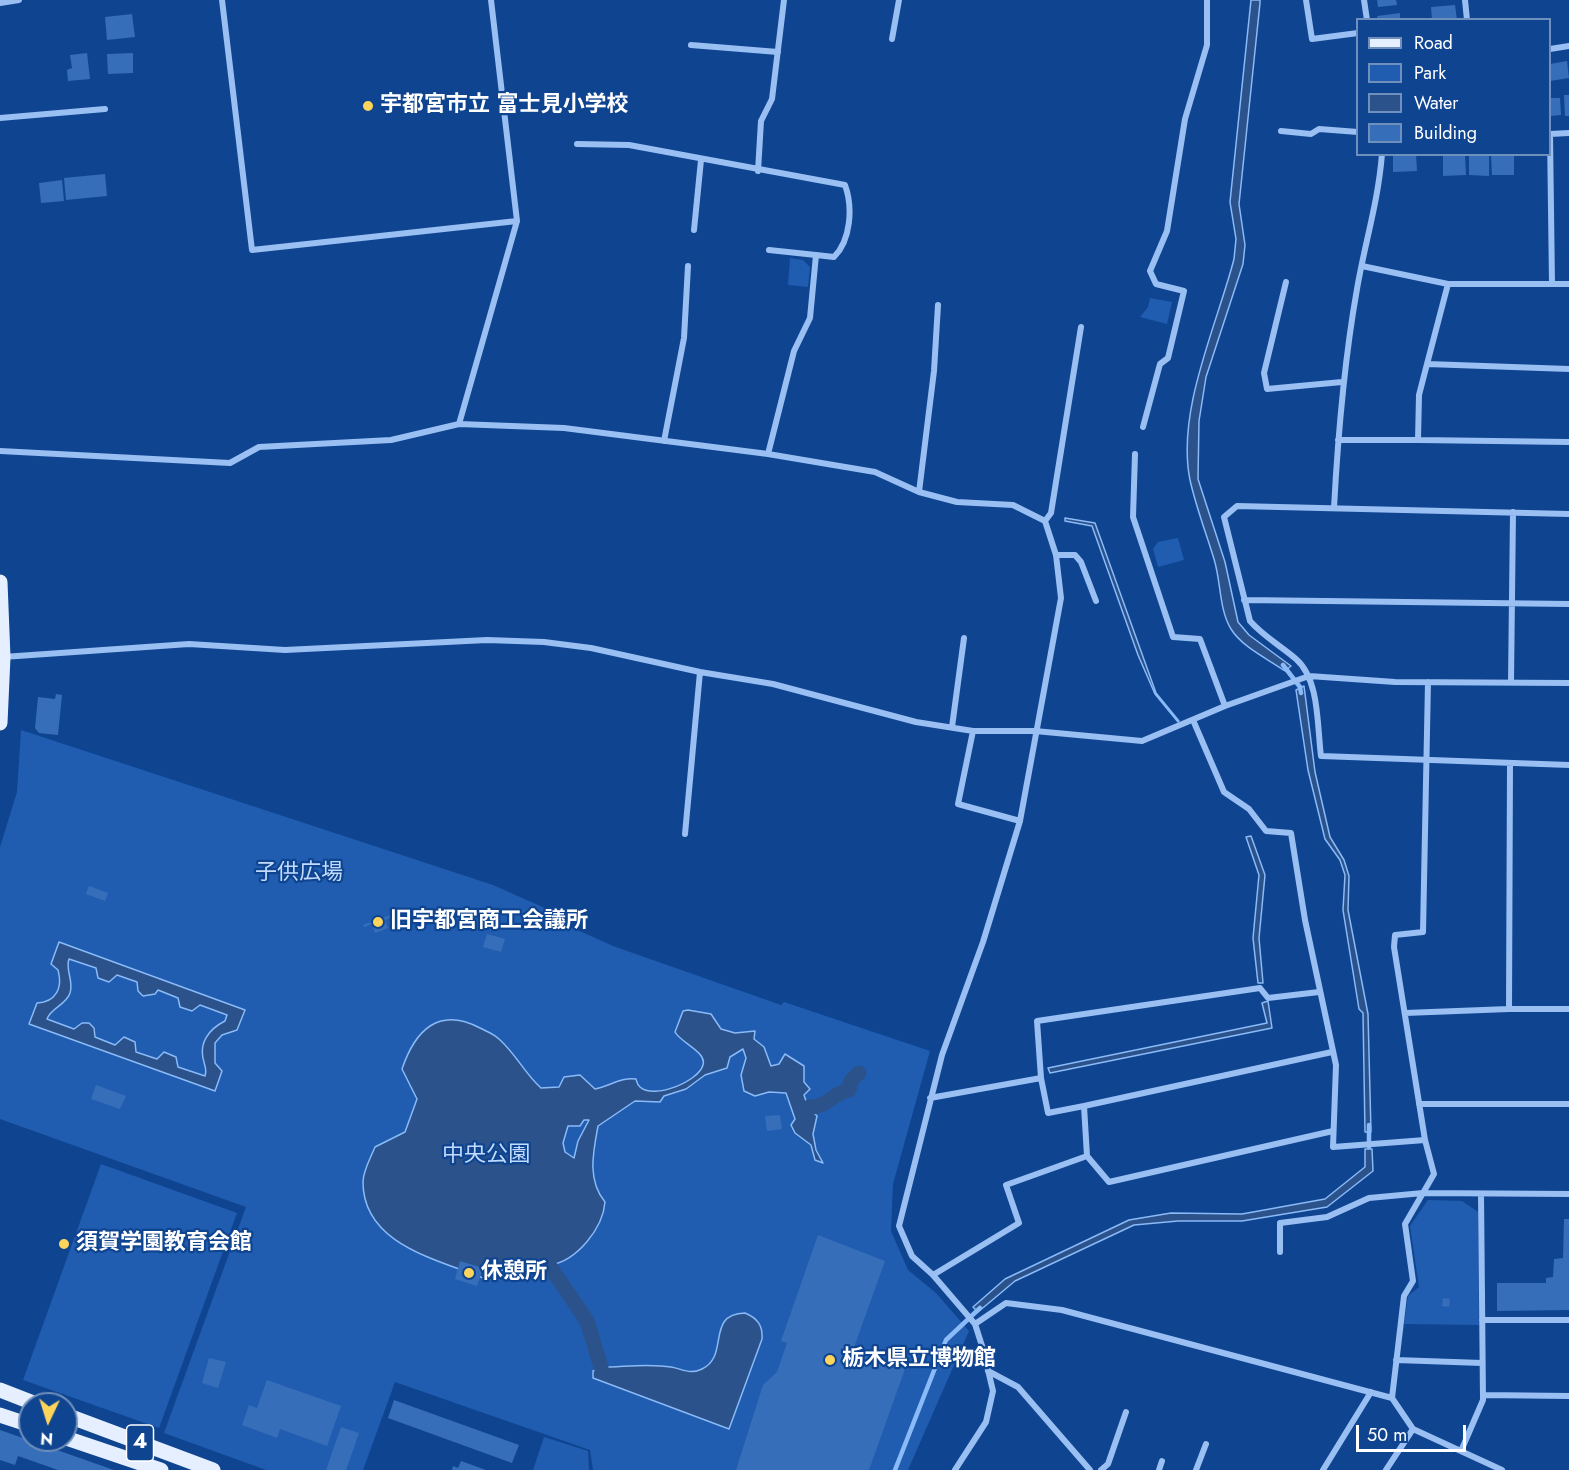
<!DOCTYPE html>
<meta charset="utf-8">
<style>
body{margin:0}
#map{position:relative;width:1569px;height:1470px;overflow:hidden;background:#0f4490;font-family:Jost,sans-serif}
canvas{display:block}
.legend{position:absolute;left:1356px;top:18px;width:195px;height:138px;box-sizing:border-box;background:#0f4490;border:2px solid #6f8fbc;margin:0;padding:8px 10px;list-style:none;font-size:18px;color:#fff}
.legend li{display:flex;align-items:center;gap:12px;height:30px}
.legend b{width:30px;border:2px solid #6f8fbc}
.north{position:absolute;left:18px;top:1392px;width:60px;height:60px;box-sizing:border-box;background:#0f4490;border:2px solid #6f8fbc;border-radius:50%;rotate:184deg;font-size:16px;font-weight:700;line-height:24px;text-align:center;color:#fff}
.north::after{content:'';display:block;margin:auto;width:21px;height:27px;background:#ffd45b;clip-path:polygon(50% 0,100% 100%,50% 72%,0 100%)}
.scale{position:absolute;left:1356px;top:1425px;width:110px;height:27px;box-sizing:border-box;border:3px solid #fff;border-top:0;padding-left:8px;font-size:18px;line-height:21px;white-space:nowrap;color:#fff;-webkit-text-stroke:4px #0f4490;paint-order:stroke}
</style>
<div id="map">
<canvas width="1569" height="1470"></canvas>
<ul class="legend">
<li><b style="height:8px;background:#e5efff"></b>Road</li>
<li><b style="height:16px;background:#205db0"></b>Park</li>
<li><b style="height:16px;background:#2b528b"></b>Water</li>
<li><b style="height:16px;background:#376eb9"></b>Building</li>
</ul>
<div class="north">N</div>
<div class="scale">50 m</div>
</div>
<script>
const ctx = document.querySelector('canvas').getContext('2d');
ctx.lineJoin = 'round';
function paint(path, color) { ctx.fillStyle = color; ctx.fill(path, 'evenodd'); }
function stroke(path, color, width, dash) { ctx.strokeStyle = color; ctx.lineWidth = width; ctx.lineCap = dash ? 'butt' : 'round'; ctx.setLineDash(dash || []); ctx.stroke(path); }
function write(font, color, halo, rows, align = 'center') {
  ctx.font = font + ' Jost,"Noto Sans JP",sans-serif'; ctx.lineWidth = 4.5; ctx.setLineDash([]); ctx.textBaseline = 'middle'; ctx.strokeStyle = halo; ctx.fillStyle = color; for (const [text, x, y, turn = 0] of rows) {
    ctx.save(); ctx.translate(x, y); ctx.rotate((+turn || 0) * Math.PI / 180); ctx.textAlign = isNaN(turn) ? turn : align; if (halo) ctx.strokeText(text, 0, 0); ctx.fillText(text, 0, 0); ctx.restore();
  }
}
const green = new Path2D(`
 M790,258L803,260L810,267L808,287L788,285Z
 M1150,298L1172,302L1167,324L1140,317L1148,307Z
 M1178,538L1184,560L1158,567L1153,549L1158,542Z
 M21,730L493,885L556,913L564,924L613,946L781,1005L784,1002L930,1051L893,1184L891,1231L908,1270L936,1293L969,1331L908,1470H593L590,1450L395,1382L363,1470H266L164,1433L246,1207L0,1119V847L17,792Z
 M101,1164L237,1213L159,1428L23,1380Z
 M1428,1200L1462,1201L1478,1212L1479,1325L1404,1324L1408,1296L1419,1287L1410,1226Z
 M544,1437L588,1451L589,1470H533Z`);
const water = new Path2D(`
 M1251,0H1260V3L1239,204L1245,245L1243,264L1206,377L1199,421L1198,479L1225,562L1238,622L1249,635L1291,666L1285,671C1268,659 1242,647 1231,629C1219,610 1221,581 1214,559C1206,533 1196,507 1190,480C1176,411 1217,325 1234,259L1236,239L1230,202Z
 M1065,518L1095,523L1156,693L1179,721L1178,722L1155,694L1138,655L1092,526L1065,521Z
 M1304,686L1315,772L1330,837L1344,860L1349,876L1348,910L1368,1014L1371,1132H1365L1363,1013L1359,1009L1343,910L1345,875L1340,860L1325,839L1308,770L1296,690Z
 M1251,836L1265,875L1259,938L1263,983H1258L1253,938L1259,875L1246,837Z
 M59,942L245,1010L237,1030L222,1035L215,1043V1063L222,1071L215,1091L29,1024L37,1003C56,1002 63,988 58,970L51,964ZM69,959L96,968L98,978L109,982L117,975L137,982L138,991L143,996L155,994L158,990L178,998L180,1007L192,1011L200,1005L227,1015L225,1021C209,1029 198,1043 204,1062C205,1068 207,1069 205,1076L178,1067L176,1057L164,1052L157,1059L136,1052L135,1042L124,1037L115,1045L95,1037L94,1028L89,1023H82L74,1029L47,1019C51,1008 66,1005 70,993C74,980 65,970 69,959Z
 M1268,1001L1272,1028L1050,1073L1048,1068L1267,1023L1262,1003Z
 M688,1010L711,1014L721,1029L735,1033L755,1031L754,1039L764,1047L771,1066L779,1064L785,1054L804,1066V1082L810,1089L804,1095L808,1107L817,1116L813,1134L816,1150L823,1163L815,1160L811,1145L795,1133L791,1125L795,1119L786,1093L769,1092L755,1096L744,1091L741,1075L746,1058L743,1049L730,1057L727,1068L705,1075L686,1089L664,1096L660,1102L635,1101L598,1126C593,1153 587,1180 605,1202C603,1228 577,1261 550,1265C540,1267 528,1263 518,1265C506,1267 494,1275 483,1278C436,1259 363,1244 363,1182C363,1171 371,1157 375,1147L405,1132L417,1099L402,1069C415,1031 438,1006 480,1028C486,1031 494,1034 499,1039C516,1054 525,1074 541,1088L559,1087L564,1077L580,1075L595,1089C610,1086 621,1077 636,1079C637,1082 637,1085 640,1087C654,1100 699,1081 703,1065C707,1052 681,1043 675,1032L683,1011ZM584,1120H589L578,1141L574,1158L565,1152L563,1143L568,1126H580Z
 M1365,1149H1372L1373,1171L1327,1207L1242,1221H1178L1134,1225L1015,1281L978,1312L973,1307L1005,1279L1129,1220L1171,1213L1242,1214L1325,1199L1365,1167Z
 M745,1313C757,1318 763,1325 762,1339L729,1429L593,1378V1371L601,1367C623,1367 649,1363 671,1367C683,1369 690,1375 702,1369C730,1356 705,1314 745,1313Z`);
const stream = new Path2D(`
 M1283,665L1300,687L1301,693
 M1369,1125V1147
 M895,1470L946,1340L980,1308`);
const canal = new Path2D(`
 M809,1107C826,1108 833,1093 849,1090L851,1081L859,1073
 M549,1265L587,1321L601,1367`);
const building = new Path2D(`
 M1377,0H1396L1397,5L1378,7Z
 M1455,5L1457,20H1432L1431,7Z
 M1400,13V20H1378L1377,16Z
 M132,14L135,37L107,40L105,17Z
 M87,53L90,79L68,81L67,70L72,68L70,55Z
 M133,53V73L108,74L107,54Z
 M1567,61L1569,78L1550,81V64Z
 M1564,95H1569V116H1565Z
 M1550,98H1560L1561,115L1550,116Z
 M1393,154H1416L1417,171L1393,172Z
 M1491,154H1514V175H1492Z
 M1465,155L1466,175L1443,176V156Z
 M1469,155H1489V176L1469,175Z
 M105,174L107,196L66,200L64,178Z
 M62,180L64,201L41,203L39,183Z
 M56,694L62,695L58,735L39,733L35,728L38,697L55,699Z
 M89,886L108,893L105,901L86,894Z
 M391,915L392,917L385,920L388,928L375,933L372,924L364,927L363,925Z
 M487,934L505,939L501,952L483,947Z
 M96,1085L126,1096L120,1109L91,1099Z
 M780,1115L782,1129L767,1131L765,1116Z
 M1564,1219H1569V1310L1497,1311V1283H1546V1278L1553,1277L1554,1259L1563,1258Z
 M818,1235L885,1261L853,1350L905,1369L869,1470H736L763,1385L777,1372L787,1343L781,1341Z
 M460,1261L483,1268L477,1286L455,1279Z
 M1443,1298L1450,1299L1449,1307L1442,1306Z
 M209,1358L226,1362L218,1388L202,1383Z
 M267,1380L341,1406L327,1446L280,1429L277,1438L242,1425L249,1405L257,1408Z
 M394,1400L519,1445L512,1463L388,1418Z
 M341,1427L359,1433L346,1470H326Z
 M0,1430L114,1470H58L18,1456L15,1465L0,1460Z
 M461,1461L486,1470H452L453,1466L458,1468Z`);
const street = new Path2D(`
 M222,0L252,250L517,221L491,0
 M1306,0L1312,39L1358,33
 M1364,0L1367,20
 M1465,0L1467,20
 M0,3L19,0
 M892,39L899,0
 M691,45L778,52
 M1550,49L1569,46
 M0,118L105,109
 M1281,131L1311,134L1319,129L1358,132
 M1550,134L1552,284
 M1550,134L1569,133
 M577,144L629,145L845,185C853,207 851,240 834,257L816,255L810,318L794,351L768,454
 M758,171L761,121L772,99L784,0
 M694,230L701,160
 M769,250L816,255
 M1362,266L1448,284H1569
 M1286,282L1264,373L1267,389L1342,382
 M1448,284L1427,364L1569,369
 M1427,364L1419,395L1418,440L1569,442
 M459,424L517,221
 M1143,427L1160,364L1168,358L1184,291L1156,284L1150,271L1167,231L1185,119L1207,45V0
 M1338,440H1418
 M664,441L684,338L688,266
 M0,451L230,463L259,447L391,440L459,424L564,428L768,454L875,472L919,492L957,502L1013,505L1045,521L1056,555L1061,598L1020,821L983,942L942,1055L899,1226L912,1256L933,1275L975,1324L983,1349L993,1391L986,1422L955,1470
 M1135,454L1133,517L1173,637L1200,639L1225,706
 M919,492L934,371L938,305
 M1334,508C1338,434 1344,362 1357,289C1365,242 1378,203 1382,154
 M1569,514L1237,506L1224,517L1250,621C1263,636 1281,646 1296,659C1320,680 1317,727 1321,756L1569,765
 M1045,521L1051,513L1081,327
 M1056,555H1075L1081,562L1096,601
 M1244,600L1569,604
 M3,657L189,644L285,650L487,640L544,642L591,648L700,672L773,684L916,722L973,731H1035L1142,741L1225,706L1309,676L1395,682L1569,683
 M1511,682L1513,512
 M1193,720L1224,792L1249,809L1266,831L1291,833L1305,920L1336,1065L1333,1147L1425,1140L1434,1174L1405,1224L1413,1281L1404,1296L1392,1398L1413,1429L1502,1470
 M952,727L964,638
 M973,731L958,804L1020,821
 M1510,764L1509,1009H1569
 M685,834L700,672
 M1405,1013L1509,1009
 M1041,1078L1048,1113L1084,1106
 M930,1098L1041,1078L1037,1021L1260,988L1268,998L1319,992
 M1419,1104H1569
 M1425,1140L1394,947L1395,935L1423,932L1428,682
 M1087,1156L1109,1182L1333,1131
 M1280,1252V1223L1327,1217L1369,1198L1423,1193L1569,1194
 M933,1275L1019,1223L1006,1185L1087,1156L1084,1106L1332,1052
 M1482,1320H1569
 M975,1324L1006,1303L1062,1310L1392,1398
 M1396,1360L1482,1363
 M988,1371L1018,1387L1090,1470
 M1483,1395L1569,1396
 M1461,1451L1483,1400L1481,1194
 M1101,1470L1108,1464L1126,1412
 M1159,1470L1162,1461
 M1196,1470L1206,1444
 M1323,1470L1371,1392
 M1386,1470L1413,1429`);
const primary = new Path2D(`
 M0,582L3,657L0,723
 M0,1390L36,1404
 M0,1415L30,1425
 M66,1415L213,1470
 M66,1438L161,1470`);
const markers = [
 [368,106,6,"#ffd45b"],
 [378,922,6,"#ffd45b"],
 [64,1244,6,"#ffd45b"],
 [469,1273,6,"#ffd45b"],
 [830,1360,6,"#ffd45b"]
];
const shields = [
 [140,1443,27]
];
const shieldNames = [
 ["4",140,1443]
];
const poiNames = [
 ["宇都宮市立 富士見小学校",380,106],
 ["旧宇都宮商工会議所",390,922],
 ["須賀学園教育会館",76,1244],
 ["休憩所",481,1273],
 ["栃木県立博物館",842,1360]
];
const parkNames = [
 ["子供広場",299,874],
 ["中央公園",486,1156]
];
paint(green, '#205db0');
paint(water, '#2b528b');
stroke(water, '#8abaf7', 1.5);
stroke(stream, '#8abaf7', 4.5);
stroke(canal, '#2b528b', 15);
paint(building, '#376eb9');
stroke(street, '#99bff3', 6);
stroke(primary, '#e5efff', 15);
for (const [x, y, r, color] of markers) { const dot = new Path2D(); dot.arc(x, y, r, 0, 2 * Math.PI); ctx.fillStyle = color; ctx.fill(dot); stroke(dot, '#0f4490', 2); }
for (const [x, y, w] of shields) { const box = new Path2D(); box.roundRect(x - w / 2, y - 18, w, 36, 4.5); ctx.fillStyle = '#0f4490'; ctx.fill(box); stroke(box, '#fff', 1.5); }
write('bold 21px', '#fff', null, shieldNames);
write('bold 22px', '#fff', '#0f4490', poiNames, 'left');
write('22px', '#c0dbfe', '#0f4490', parkNames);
</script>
